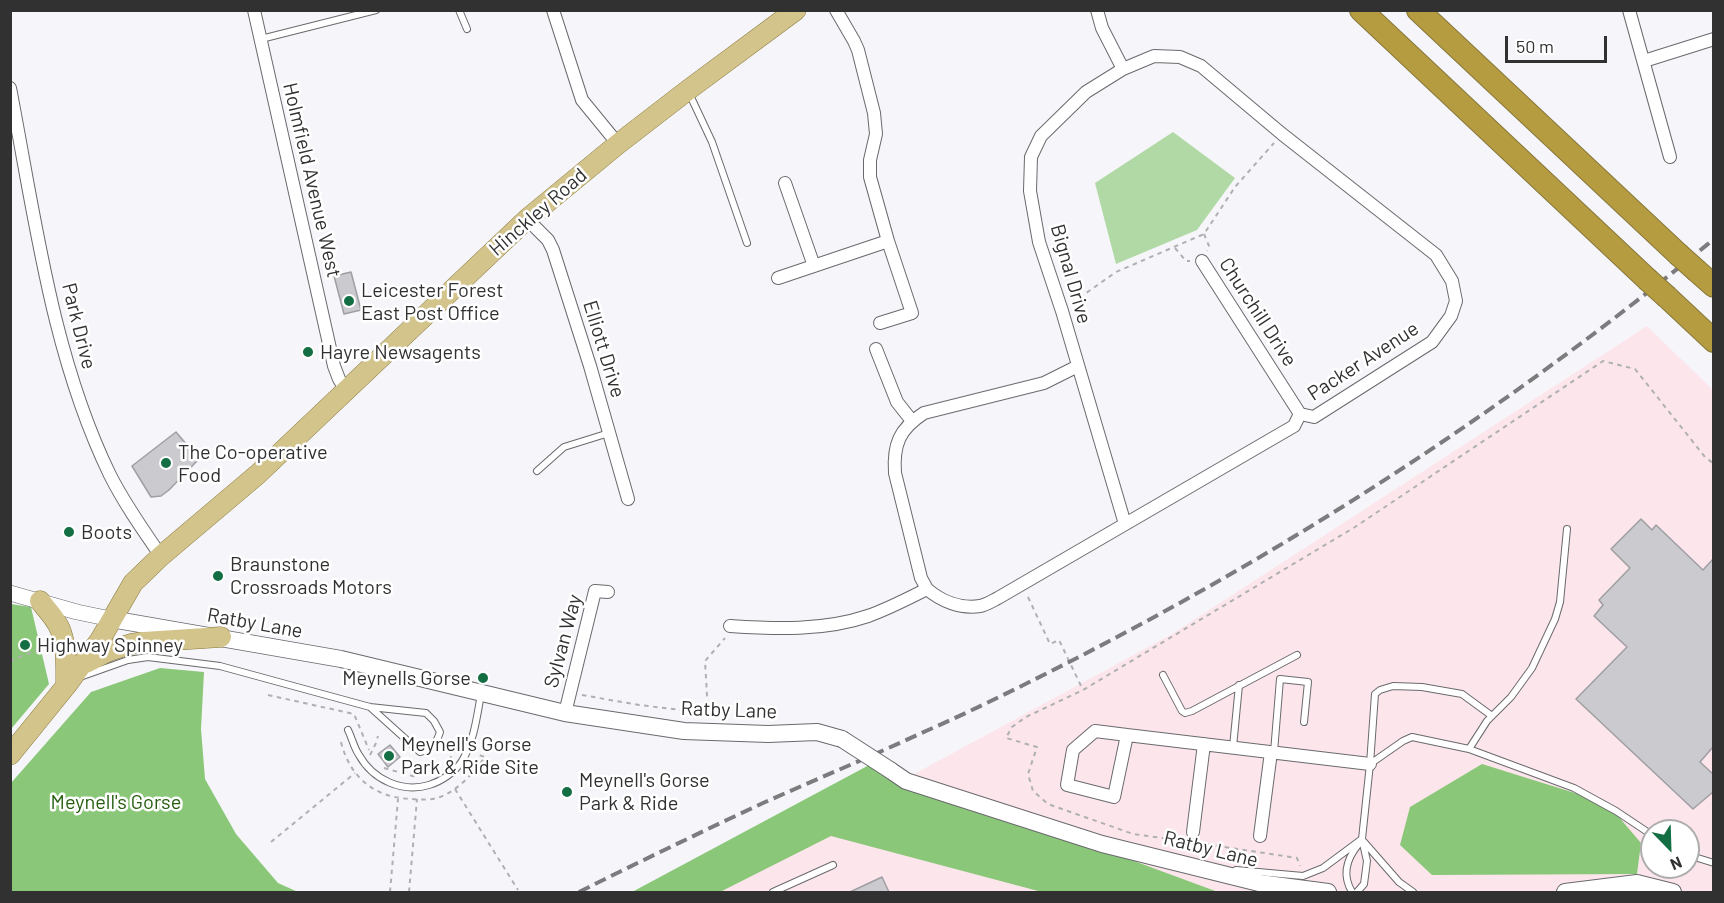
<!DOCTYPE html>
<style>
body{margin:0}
#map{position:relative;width:1724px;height:903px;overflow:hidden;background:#f6f6fa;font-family:Barlow,sans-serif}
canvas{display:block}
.frame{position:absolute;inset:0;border:12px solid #313132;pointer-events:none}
.north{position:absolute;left:1640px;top:819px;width:60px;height:60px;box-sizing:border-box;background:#fff;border:2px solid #adadad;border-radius:50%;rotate:157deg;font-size:16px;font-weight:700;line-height:24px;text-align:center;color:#313132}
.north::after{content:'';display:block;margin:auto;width:21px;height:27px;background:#136f43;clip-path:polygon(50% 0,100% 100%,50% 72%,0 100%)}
.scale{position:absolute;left:1505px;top:36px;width:102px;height:27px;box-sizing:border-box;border:3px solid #313132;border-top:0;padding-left:8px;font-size:18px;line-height:21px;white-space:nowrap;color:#313132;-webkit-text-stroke:4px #fff;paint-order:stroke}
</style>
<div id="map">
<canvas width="1724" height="903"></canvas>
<div class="frame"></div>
<div class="north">N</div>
<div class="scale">50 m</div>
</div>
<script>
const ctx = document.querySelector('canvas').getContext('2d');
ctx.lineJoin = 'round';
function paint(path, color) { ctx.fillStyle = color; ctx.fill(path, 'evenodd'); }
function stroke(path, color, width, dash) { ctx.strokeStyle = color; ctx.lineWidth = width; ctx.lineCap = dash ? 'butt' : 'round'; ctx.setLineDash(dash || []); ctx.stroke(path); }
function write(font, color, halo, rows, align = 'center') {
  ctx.font = font + ' Barlow,sans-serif'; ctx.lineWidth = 5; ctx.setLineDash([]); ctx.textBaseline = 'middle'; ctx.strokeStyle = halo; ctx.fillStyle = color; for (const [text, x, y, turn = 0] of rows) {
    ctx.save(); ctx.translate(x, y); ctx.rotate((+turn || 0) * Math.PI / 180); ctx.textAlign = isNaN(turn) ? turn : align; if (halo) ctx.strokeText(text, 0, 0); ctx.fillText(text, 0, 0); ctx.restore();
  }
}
const industrial = new Path2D(`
 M1647,326L1713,390V892H697L1172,634ZM1652,831H1688V867H1652Z`);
const green = new Path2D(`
 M1173,132L1235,178L1197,230L1116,264L1095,183Z`);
const forest = new Path2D(`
 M11,604L31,607L49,684L11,729Z
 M160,668L204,672L201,729L205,779L236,834L278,883L298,892H11V783L91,692Z
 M871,764L1218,892H1042L831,836L720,892H632Z
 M1482,764L1607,803L1641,843L1637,874L1432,875L1400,845L1410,807Z`);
const building = new Path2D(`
 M351,272L361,310L344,314L334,276Z
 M176,432L199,459L169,490L161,496L151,497L132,466Z
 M1641,519L1652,530L1656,525L1703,570L1713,559V747L1700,762L1713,774V792L1693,809L1576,699L1627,647L1594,616L1603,605L1599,600L1630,568L1611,549Z
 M390,745L400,757L388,767L378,754Z
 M882,877L889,892H850Z`);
const path = new Path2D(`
 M1204,234L1209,246L1207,251
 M1175,248L1186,261H1190
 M1072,303L1116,272L1204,234L1235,187L1274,143
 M1028,597L1050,644L1059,640L1083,690
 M10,661L49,645
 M268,695L354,714L369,750
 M582,695L639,705L708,713L705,661L725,638
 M341,742C350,778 375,798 412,799C420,800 432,800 440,797C460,789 473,773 485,757L476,754
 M370,755L376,743L378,736
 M449,760L456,749
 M384,768L416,777
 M455,789L518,890
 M1184,841L1133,834L1048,804L1033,791L1028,774L1037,747L1006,738L1012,727L1026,717L1083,690L1355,527L1603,361L1635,369L1705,457L1714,464
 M271,842L355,773
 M1198,843L1297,858L1300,866
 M390,892L398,799
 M409,892L417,799`);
const service = new Path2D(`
 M459,10L467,29
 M261,39L376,10
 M689,93L712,142L747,243
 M537,471L564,447L609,433
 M1163,675L1182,711L1185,713L1192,711L1297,655
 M80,677L128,660L148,657L220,666L370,707L426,713L434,721L440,732C436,744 433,749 420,752L370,707
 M348,730C352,738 354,748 359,755C373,780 402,793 429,785C442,781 455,772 462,761C474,742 477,716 481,694
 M1233,747L1239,685
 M1469,749L1487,721L1511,697L1532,668L1555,619L1560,602L1567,529
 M1274,752L1280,679L1308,682L1304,722
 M1370,764L1403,741L1412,737L1469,749L1574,788L1616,811L1652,835
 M1364,842L1399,882L1413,892
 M1688,855L1714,863
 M1236,870L1303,876L1323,868L1362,839
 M773,892L833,865
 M1352,892C1342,875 1346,860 1358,845
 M1357,892L1364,884L1367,861L1362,839L1370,764L1375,694L1380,690L1393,686L1422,687L1462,694L1492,716`);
const minor = new Path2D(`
 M254,10L334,366L339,379L346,391
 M553,10L582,100L618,144
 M1629,10L1670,157
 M1644,61L1714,39
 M1123,69L1086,92L1041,136L1031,157L1030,191L1039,242L1062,311L1125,524
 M10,88C35,217 52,356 110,475C124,503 143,530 161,556
 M785,183L814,266
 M527,219L548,240L553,250L590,366L628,499
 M1202,261L1300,414
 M778,278L888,241L870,177V160L876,134L874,113L858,50L854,41L836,10
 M880,323L912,313L888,241
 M876,349L897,402L912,421
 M927,589L921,578L895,473C893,445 899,429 924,413L1044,383L1078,366
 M730,626C775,629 824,631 868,616C888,609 907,599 927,589C941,601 960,609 980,606C986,605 992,601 998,598L1294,426L1300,414L1314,417L1432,342L1451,316L1456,301L1452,281L1436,255L1282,134L1201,66L1180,57L1154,56L1123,69L1102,28L1097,10
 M565,713L595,591L608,592
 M1127,735L1095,731L1073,750L1067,785L1114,797L1127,735L1370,764
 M1193,832L1204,744
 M1260,836L1271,752`);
const tertiary = new Path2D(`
 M10,593L77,612L111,619`);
const secondary = new Path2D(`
 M111,619L341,659L565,713L684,731L768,734L817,732L842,739
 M890,770L906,781L1102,844L1259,883L1328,892
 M1565,892L1637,883L1673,892`);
const primary = new Path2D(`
 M40,601C47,610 56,619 60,629C67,646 66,667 66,686
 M86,663L109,651L131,644L144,642L221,637
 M10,755L66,686L100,640L133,583L161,556L258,474L527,219L618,144L688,90L796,10`);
const motorway = new Path2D(`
 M1361,10L1647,279
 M1418,10L1678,254
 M1697,271L1714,286
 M1667,297L1714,341`);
const rail = new Path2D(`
 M579,892C639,862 701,832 763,803C817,779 872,756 926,731C974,710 1022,686 1069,662C1298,545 1515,403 1714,239`);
const secondaryBridge = new Path2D(`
 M842,739L890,770`);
const motorwayBridge = new Path2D(`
 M1678,254L1697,271
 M1647,279L1667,297`);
const markers = [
 [349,301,6,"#136f43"],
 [308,352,6,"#136f43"],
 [166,463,6,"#136f43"],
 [69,532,6,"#136f43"],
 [218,576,6,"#136f43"],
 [25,645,6,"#136f43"],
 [483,678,6,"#136f43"],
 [389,756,6,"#136f43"],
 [567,792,6,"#136f43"]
];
const streetNames = [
 ["Holmfield Avenue West",312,180,77],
 ["Hinckley Road",538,212,-41],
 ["Bignal Drive",1071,274,74],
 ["Churchill Drive",1258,312,57],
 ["Park Drive",79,326,76],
 ["Elliott Drive",604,349,73],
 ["Packer Avenue",1363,361,-33],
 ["Ratby Lane",255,623,10],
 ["Sylvan Way",563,641,-75],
 ["Ratby Lane",729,710,2],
 ["Ratby Lane",1211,849,14]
];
const poiNames = [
 ["Leicester Forest",361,290],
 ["East Post Office",361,313],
 ["Hayre Newsagents",320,352],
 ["The Co-operative",178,452],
 ["Food",178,475],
 ["Boots",81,532],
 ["Braunstone",230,564],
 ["Crossroads Motors",230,587],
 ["Highway Spinney",37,645],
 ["Meynells Gorse",471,678,"right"],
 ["Meynell's Gorse",401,744],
 ["Park & Ride Site",401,767],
 ["Meynell's Gorse",579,780],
 ["Park & Ride",579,803]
];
const parkNames = [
 ["Meynell's Gorse",116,802]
];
paint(industrial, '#fce6eb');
paint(green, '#b1d9a6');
paint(forest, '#8ac779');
paint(building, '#cbcbcf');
stroke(building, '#9f9fa3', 1.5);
stroke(service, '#6a6a6e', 8);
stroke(minor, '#6a6a6e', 14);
stroke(tertiary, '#6a6a6e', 16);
stroke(secondary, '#6a6a6e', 18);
stroke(primary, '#87773b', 21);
stroke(motorway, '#87773b', 24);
stroke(path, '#b0b0b3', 2, [4.5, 4.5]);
stroke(service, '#fff', 6);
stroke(minor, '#fff', 12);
stroke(tertiary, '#fff', 15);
stroke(secondary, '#fff', 16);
stroke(primary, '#d3c48c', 20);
stroke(motorway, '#b59c40', 22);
stroke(rail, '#7c7c7f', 4, [12, 6]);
stroke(secondaryBridge, '#6a6a6e', 18, []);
stroke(motorwayBridge, '#87773b', 24, []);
stroke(secondaryBridge, '#fff', 16);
stroke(motorwayBridge, '#b59c40', 22);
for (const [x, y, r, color] of markers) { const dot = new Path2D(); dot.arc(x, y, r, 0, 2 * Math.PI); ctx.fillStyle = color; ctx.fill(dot); stroke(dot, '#fff', 2); }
write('20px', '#313132', '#fff', streetNames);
write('20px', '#313132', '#fff', poiNames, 'left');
write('20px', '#245d0e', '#fff', parkNames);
</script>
